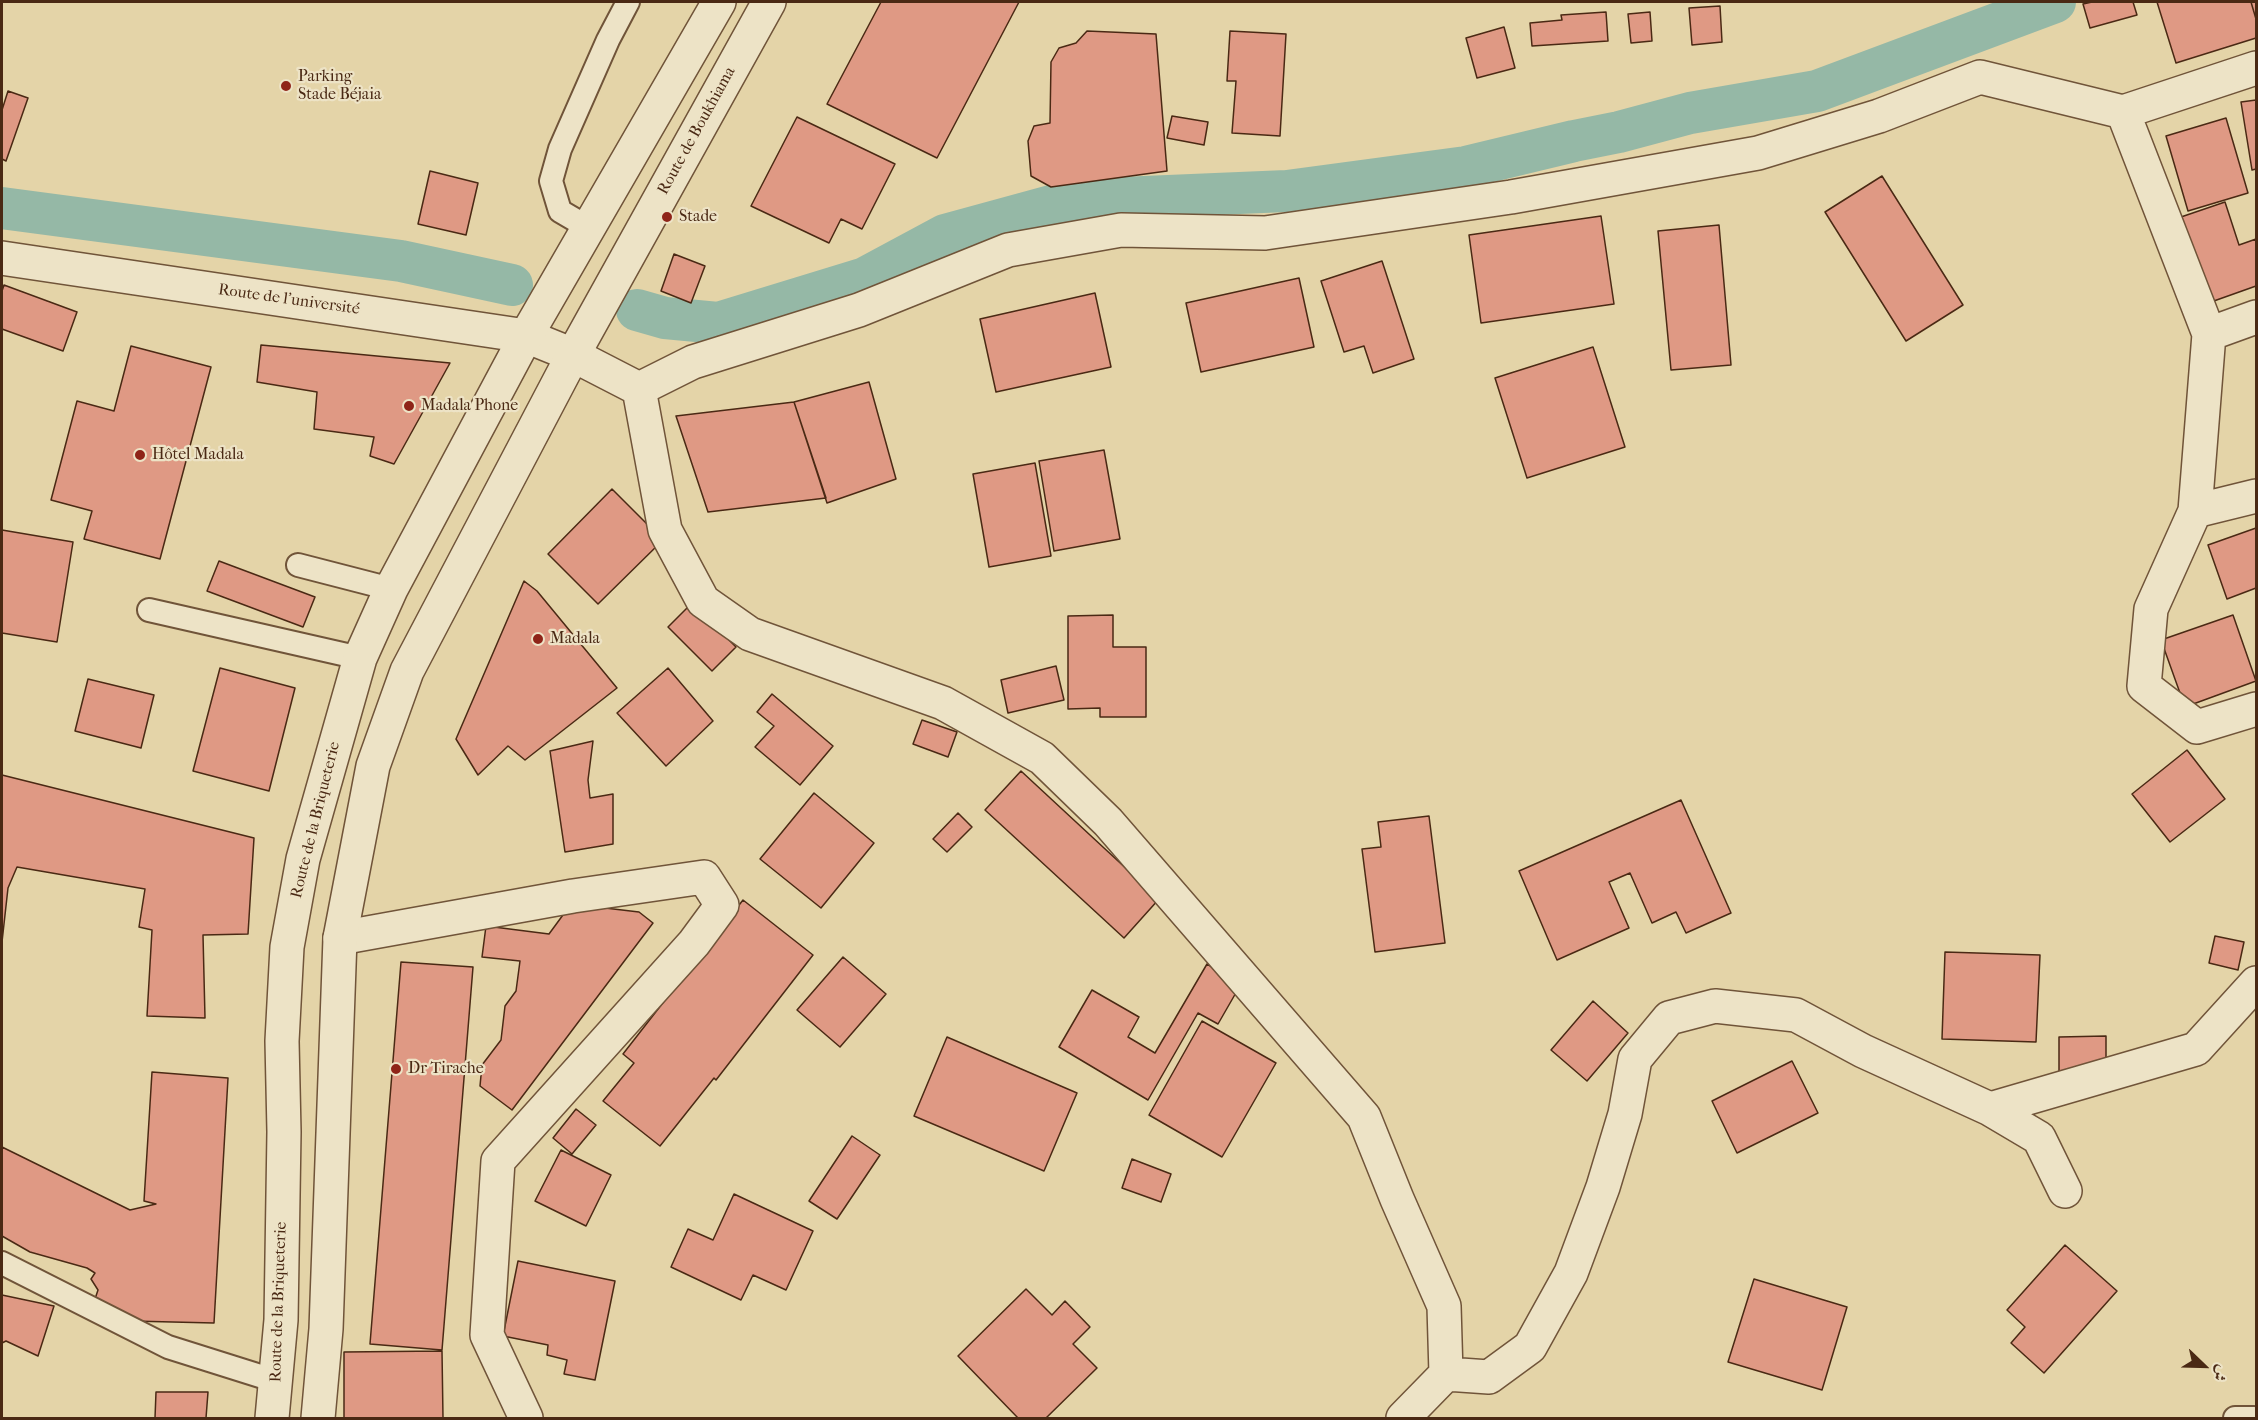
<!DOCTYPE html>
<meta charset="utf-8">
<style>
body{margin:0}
#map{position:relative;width:2258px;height:1420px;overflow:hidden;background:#e4d4a8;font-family:"IM FELL French Canon",Amiri,serif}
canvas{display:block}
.frame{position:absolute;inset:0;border:3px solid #4a2914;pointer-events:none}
.north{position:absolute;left:2174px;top:1336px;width:60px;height:60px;-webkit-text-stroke:4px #ede3c6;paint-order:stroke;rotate:113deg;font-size:16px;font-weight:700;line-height:24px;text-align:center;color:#4a2914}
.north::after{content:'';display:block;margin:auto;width:21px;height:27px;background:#4a2914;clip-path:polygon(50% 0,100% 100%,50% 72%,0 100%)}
</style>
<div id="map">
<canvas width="2258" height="1420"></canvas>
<div class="frame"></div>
<div class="north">ش</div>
</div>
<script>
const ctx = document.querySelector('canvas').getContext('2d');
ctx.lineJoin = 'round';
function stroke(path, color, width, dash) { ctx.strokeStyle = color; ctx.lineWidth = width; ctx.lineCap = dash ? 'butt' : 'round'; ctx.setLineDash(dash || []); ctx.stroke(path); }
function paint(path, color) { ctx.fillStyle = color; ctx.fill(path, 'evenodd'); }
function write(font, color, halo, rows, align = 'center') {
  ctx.font = font + ' "IM FELL French Canon",serif'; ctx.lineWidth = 4.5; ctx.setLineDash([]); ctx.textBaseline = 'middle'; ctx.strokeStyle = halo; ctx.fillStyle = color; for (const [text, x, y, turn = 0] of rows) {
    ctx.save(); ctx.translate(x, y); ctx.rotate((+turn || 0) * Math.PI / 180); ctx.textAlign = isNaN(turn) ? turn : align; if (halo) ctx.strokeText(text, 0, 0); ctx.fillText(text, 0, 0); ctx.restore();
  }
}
const canal = new Path2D(`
 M2,208L401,261L512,285
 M637,310L665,318L718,323L865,278L945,235L1073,200L1287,191L1466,167L1574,141L1619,132L1690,113L1817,91L2055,2`);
const building = new Path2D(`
 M881,2H1019L937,158L827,104Z
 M2092,2H2133L2137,15L2090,28L2083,4Z
 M2157,2H2251L2256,19V38L2176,63Z
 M2251,2H2256V19Z
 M1720,6L1722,42L1692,45L1689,8Z
 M1606,12L1608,41L1532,46L1530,23L1562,20L1561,15Z
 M1650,12L1652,41L1631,43L1628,14Z
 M1504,27L1515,68L1477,78L1466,38Z
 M1087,31L1156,34L1167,171L1051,187L1031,176L1028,141L1034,126L1050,123L1051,62L1059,48L1076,43Z
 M1230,31L1286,34L1280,136L1232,133L1236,81H1227Z
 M8,91L28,98L6,161L2,159V110Z
 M2256,100V169L2252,170L2241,102Z
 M1172,116L1208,122L1204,145L1167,138Z
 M797,117L895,164L862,229L841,219L829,243L751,206Z
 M2226,118L2248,193L2188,211L2166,136Z
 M430,171L478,183L466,235L418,224Z
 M1882,176L1963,305L1906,341L1825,212Z
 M2225,202L2239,245L2256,239V286L2211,302L2181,217Z
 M1601,216L1614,304L1481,323L1469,235Z
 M1719,225L1731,365L1671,370L1658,231Z
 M674,254L705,266L691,303L661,291Z
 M1382,261L1414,359L1373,373L1364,346L1344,352L1321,281Z
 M1299,278L1314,347L1201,372L1186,303Z
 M4,285L77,312L63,351L2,329V291Z
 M1095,293L1111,367L996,392L980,319Z
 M261,345L314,350L450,363L394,464L370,456L374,437L314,429L317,392L257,382Z
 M131,346L211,367L160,559L84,539L92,511L51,500L77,401L114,411Z
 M1593,347L1625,447L1527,478L1495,378Z
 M869,382L896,479L827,503L794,402Z
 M794,402L826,498L708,512L676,416Z
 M1104,450L1120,539L1054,551L1039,461Z
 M1035,463L1051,556L989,567L973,474Z
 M612,489L663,540L598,604L548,554Z
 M2256,528V588L2227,599L2208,545Z
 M2,530L73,542L57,642L2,633Z
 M219,561L315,597L303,627L207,591Z
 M524,581L537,591L617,688L525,760L508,746L478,775L456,739Z
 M692,603L736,647L712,671L668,627Z
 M1113,615V647H1146V717H1100V708L1068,709V616Z
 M2233,615L2256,681L2185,707L2161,640Z
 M1056,666L1064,700L1008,713L1001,680Z
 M220,668L295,688L269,791L193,771Z
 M668,668L713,721L666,766L617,713Z
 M88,679L154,695L141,748L75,731Z
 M772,694L833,746L800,785L755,747L774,726L757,712Z
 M922,720L957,732L948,757L913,744Z
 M593,741L588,780L590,798L613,794V844L565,852L550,751Z
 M2187,750L2225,799L2170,842L2132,794Z
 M1021,771L1159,899L1124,938L985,810Z
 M2,775L254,838L248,934L203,935L205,1018L147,1016L152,930L139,927L145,889L17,867L8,888L2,942Z
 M814,793L874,843L821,908L760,859Z
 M1681,800L1731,913L1686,933L1676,912L1652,923L1630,873L1609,882L1629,928L1557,960L1519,871Z
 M958,813L972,827L947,852L933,839Z
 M1429,816L1445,943L1375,952L1362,849L1381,847L1378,822Z
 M743,900L813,955L716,1080L714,1078L660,1146L603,1101L634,1063L623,1054Z
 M571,904L639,912L653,923L512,1110L480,1086L482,1065L501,1040L505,1006L516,991L520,961L482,957L486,926L549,934Z
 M2215,936L2244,942L2238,970L2209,963Z
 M1945,952L2040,955L2036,1042L1942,1039Z
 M843,957L886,994L840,1047L797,1010Z
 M401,962L473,967L442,1350L370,1344Z
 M1207,964L1241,984L1218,1024L1198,1013L1148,1100L1059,1047L1092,990L1139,1017L1128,1037L1155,1053Z
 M1593,1001L1628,1033L1587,1081L1551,1050Z
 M1202,1021L1276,1063L1222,1157L1149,1115Z
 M2106,1036V1069L2059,1071V1037Z
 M947,1037L1077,1093L1044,1171L914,1116Z
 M1792,1061L1818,1113L1737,1153L1712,1101Z
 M152,1072L228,1078L214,1323L131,1321L95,1299L98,1290L91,1279L95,1273L87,1268L30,1252L2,1236V1147L130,1210L156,1204L144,1201Z
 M576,1109L596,1125L572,1154L553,1138Z
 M852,1136L880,1155L837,1219L809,1201Z
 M561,1150L611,1175L586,1226L535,1201Z
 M1132,1159L1171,1174L1161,1202L1122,1188Z
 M734,1194L813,1231L786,1290L753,1275L741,1300L671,1267L688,1229L713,1240Z
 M2065,1245L2117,1291L2044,1373L2011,1343L2025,1327L2007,1310Z
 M518,1261L615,1281L595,1380L564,1374L567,1360L547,1355L548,1345L503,1336Z
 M1754,1279L1847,1307L1822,1390L1728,1362Z
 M1026,1289L1052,1315L1065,1301L1090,1327L1073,1344L1097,1368L1046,1418H1018L958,1356Z
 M2,1295L54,1306L38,1356L6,1341L2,1343Z
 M442,1351L443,1418H344V1352Z
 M156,1392H208L206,1418H155Z`);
const service = new Path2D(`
 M589,228L560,211L551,181L560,149L608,40L628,2
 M298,565L391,589
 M149,610L360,658
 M2,1263L168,1347L276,1381
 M2235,1418H2254`);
const minor = new Path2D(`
 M2123,112L2209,334L2195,511L2151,609L2144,686L2197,727L2256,709
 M2,258L526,336L573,355L639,389L693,362L859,310L1008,250L1121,230L1265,233L1511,197L1758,153L1879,116L1980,77L2123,112L2256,68
 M2209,334L2256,317
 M639,389L665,530L703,601L750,634L943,703L1042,758L1108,822L1364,1117L1397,1199L1444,1306L1446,1374L1403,1418
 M2195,511L2256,496
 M340,938L573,896L704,877L722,905L694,943L498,1161L487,1335L526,1418
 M1990,1109L2196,1049L2256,983
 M1446,1374L1489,1377L1530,1347L1571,1273L1603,1187L1625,1114L1635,1059L1669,1018L1715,1006L1796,1015L1863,1051L1990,1109L2039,1138L2065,1191`);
const tertiary = new Path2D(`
 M272,1418L281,1320L284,1132L282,1041L287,947L303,859L360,658L391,589L526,336L719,2
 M318,1418L326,1329L340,938L373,766L407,671L573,355L769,2`);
const markers = [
 [286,86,6,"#8f2418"],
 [667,217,6,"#8f2418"],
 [409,406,6,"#8f2418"],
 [140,455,6,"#8f2418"],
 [538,639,6,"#8f2418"],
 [396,1069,6,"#8f2418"]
];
const poiNames = [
 ["Parking",298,77],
 ["Stade Béjaia",298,95],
 ["Stade",679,217],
 ["Madala Phone",421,406],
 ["Hôtel Madala",152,455],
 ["Madala",550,639],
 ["Dr Tirache",408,1069]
];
const streetNames = [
 ["Route de Boukhiama",697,131,-61],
 ["Route de l'université",289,300,8],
 ["Route de la Briqueterie",316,820,-76],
 ["Route de la Briqueterie",279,1302,-88]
];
stroke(canal, '#95b8a6', 42);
paint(building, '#df9984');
stroke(building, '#4a2914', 1.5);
stroke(service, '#705439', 26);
stroke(minor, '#705439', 36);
stroke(tertiary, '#705439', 36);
stroke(service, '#ede3c6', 22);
stroke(minor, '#ede3c6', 33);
stroke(tertiary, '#ede3c6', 33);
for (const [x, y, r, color] of markers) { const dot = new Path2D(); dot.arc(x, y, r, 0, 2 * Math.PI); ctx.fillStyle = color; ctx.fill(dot); stroke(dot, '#ede3c6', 2); }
write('16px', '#4a2914', '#ede3c6', poiNames, 'left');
write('16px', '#4a2914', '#ede3c6', streetNames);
</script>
